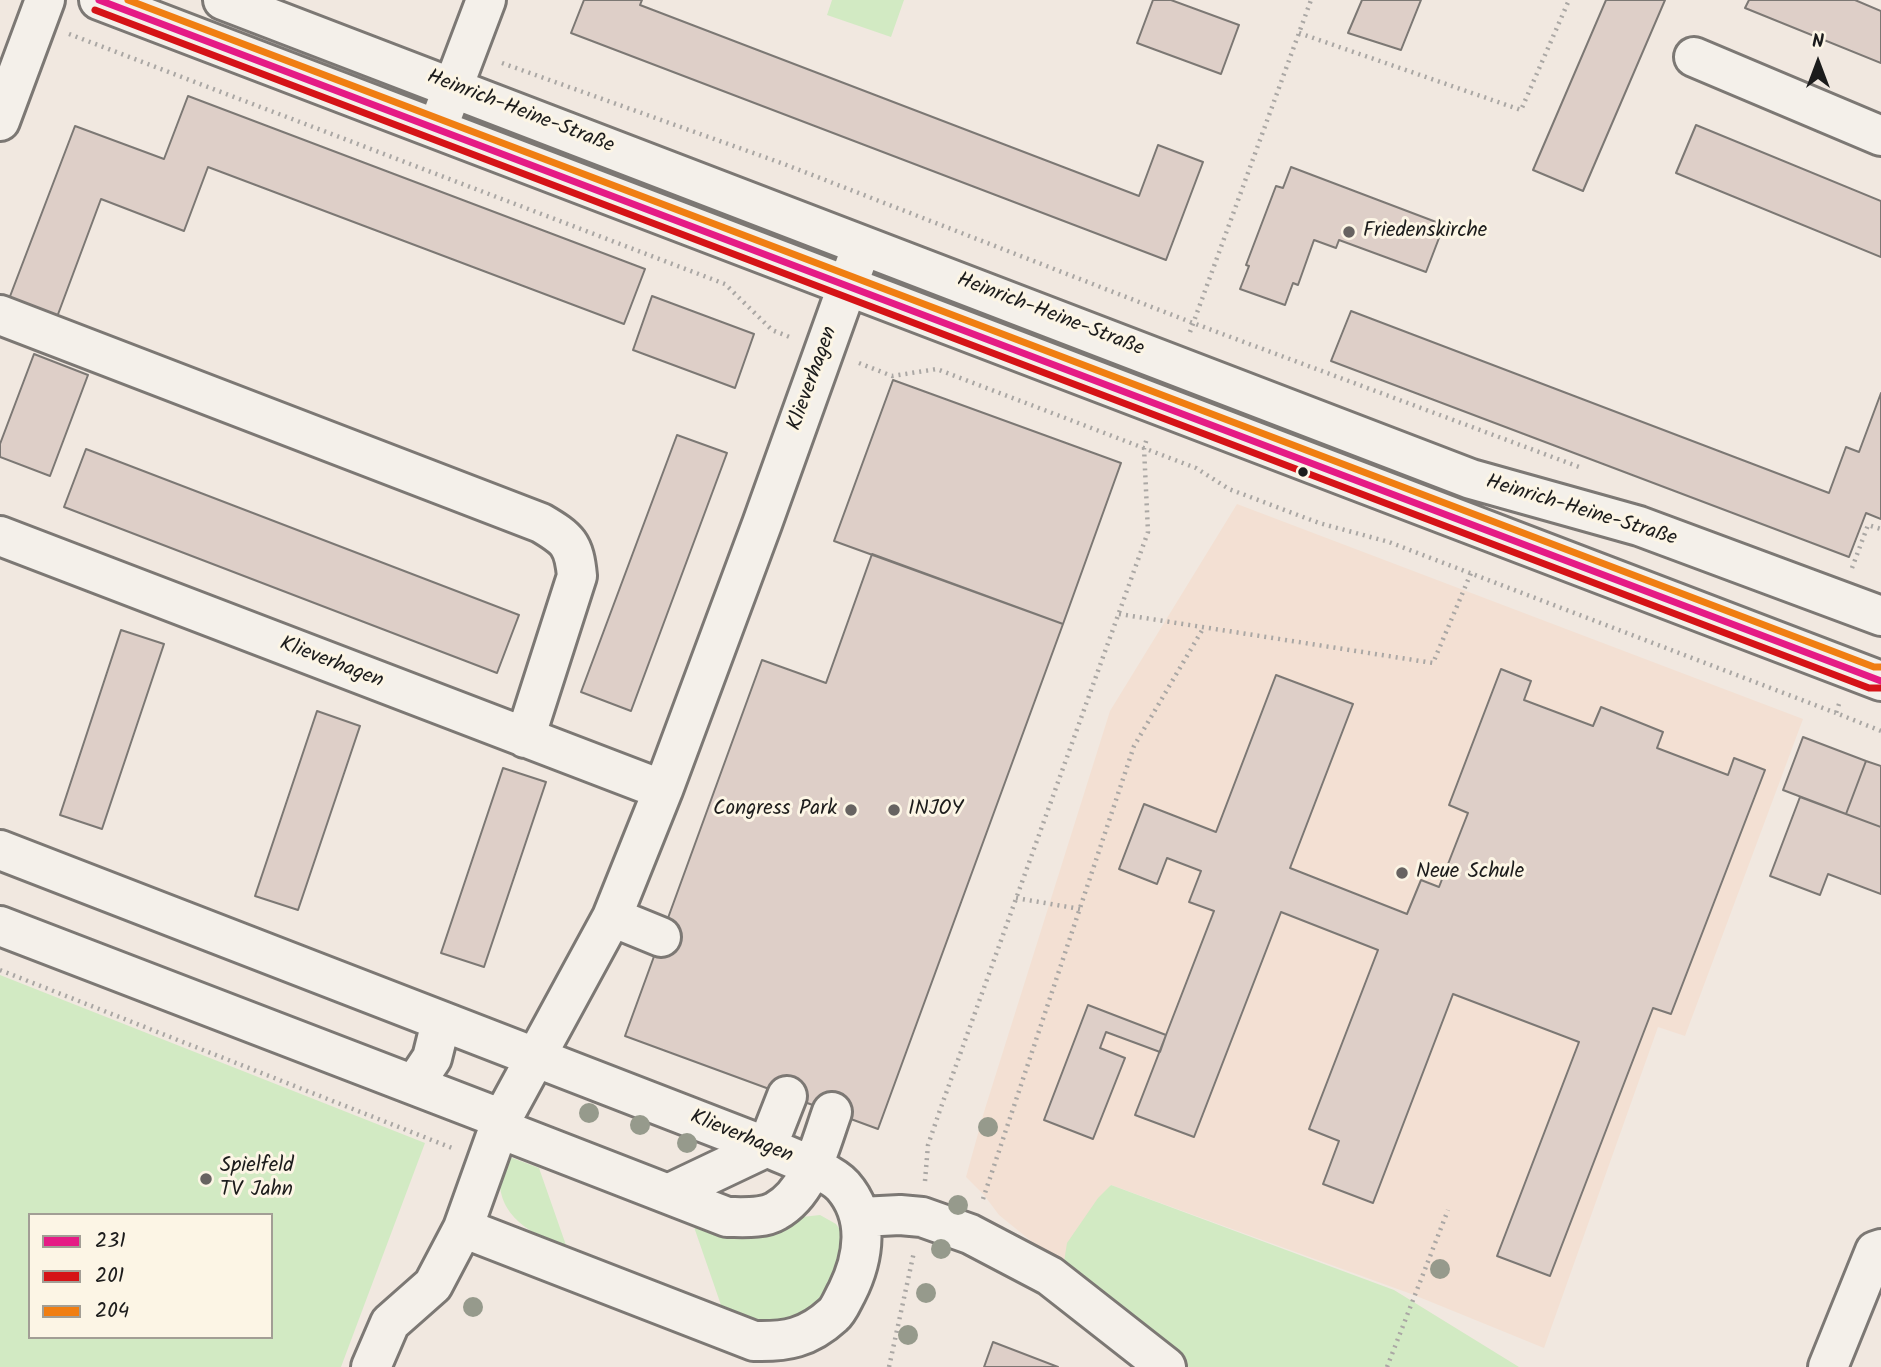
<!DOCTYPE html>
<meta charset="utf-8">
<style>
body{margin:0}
#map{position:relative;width:1881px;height:1367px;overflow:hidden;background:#f1e8e0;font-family:Kalam,sans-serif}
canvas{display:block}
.legend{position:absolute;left:28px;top:1213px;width:245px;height:126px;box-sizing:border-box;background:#fcf5e5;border:2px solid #a29e95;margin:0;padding:9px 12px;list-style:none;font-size:21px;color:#1c1c1c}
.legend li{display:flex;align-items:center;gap:14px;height:35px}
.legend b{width:35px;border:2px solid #a29e95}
.north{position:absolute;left:1783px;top:28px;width:70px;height:70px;-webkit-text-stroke:5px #fcf5e5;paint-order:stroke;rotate:0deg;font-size:19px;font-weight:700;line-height:28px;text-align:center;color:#1c1c1c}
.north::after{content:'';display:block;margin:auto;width:24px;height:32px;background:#1c1c1c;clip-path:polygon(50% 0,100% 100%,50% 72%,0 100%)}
</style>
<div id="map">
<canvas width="1881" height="1367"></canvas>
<ul class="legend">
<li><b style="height:9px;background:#e51b85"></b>231</li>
<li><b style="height:9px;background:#d51317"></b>201</li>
<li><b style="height:9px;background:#f07e12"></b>204</li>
</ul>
<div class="north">N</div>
</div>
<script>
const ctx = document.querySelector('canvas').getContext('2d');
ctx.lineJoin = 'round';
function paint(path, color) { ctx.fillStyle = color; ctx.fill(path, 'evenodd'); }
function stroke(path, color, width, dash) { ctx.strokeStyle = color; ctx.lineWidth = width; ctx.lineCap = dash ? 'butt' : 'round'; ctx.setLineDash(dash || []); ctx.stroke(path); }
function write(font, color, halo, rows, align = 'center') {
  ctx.font = font + ' Kalam,sans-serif'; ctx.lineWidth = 6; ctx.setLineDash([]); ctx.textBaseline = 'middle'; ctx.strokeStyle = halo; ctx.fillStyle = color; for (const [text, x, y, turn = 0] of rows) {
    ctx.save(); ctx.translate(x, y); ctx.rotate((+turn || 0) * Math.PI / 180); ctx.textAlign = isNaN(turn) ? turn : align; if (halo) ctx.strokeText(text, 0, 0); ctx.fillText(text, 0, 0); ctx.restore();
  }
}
const built = new Path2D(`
 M1237,504L1803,719L1685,1036L1658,1027L1544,1348L1414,1295L1111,1185L1063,1267L999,1215L984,1195L966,1177L984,1112L1110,711Z`);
const green = new Path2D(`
 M832,0H904L891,37L827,15Z
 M0,975L425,1143L341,1367H0ZM30,1215H271V1337H30Z
 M510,1157L539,1168L567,1248C526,1232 490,1212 502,1161Z
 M1111,1185L1394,1290L1519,1367H1189L1063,1268L1067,1243L1098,1198Z
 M820,1215L836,1224L847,1240L836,1283L811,1312L778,1323L756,1320L722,1308L694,1227L723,1234L781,1228L802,1217Z`);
const building = new Path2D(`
 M584,0H642L640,5L1139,196L1158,145L1203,162L1166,260L571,33Z
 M1153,0H1171L1239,25L1221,74L1137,43Z
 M1362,0H1421L1401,50L1348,33Z
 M1606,0H1665L1583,191L1533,170Z
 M1749,0H1855L1881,11V63L1745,8Z
 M188,96L645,269L624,324L208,167L184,231L101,199L57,317L9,299L75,126L164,159Z
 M1696,125L1881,201V257L1676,173Z
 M1291,167L1444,225L1426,272L1339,240L1336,248L1314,240L1298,285L1293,283L1285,305L1240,289L1249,266L1246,265L1276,186L1283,188Z
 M652,296L754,334L735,388L633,350Z
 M1351,311L1829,493L1846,447L1859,452L1881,393V519L1866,513L1849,557L1331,361Z
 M34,354L88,375L50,476L0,457V444Z
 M893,380L1121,463L1063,624L834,541Z
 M677,435L727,453L631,711L581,692Z
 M86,449L519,615L497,673L64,507Z
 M872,554L1063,624L878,1129L625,1036L762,660L826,683Z
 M121,630L164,644L102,829L60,815Z
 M1501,669L1531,681L1524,700L1593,726L1601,707L1663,732L1657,748L1728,775L1734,758L1765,770L1671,1014L1653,1008L1550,1276L1497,1256L1579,1042L1453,994L1373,1203L1323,1184L1339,1141L1309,1129L1378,950L1281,912L1194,1137L1135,1115L1214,911L1189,902L1201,871L1167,858L1157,884L1119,869L1144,804L1216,832L1276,675L1353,704L1290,868L1407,914L1421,880L1439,887L1468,813L1449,805Z
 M317,711L360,726L298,910L255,896Z
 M1803,737L1866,761L1846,814L1783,790Z
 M1866,761L1881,766V827L1846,814Z
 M503,768L546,782L484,967L441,953Z
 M1800,797L1881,827V894L1828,874L1820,895L1770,876Z
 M1088,1005L1166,1035L1160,1052L1106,1032L1100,1048L1125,1058L1093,1139L1044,1120Z
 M993,1342L1058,1367H984Z`);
const path = new Path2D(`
 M1299,33L1521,110L1569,0
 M69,34L725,284L772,330L792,338
 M502,63L784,164L1193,323L1582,468
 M1190,332L1311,0
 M859,363L892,376L937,369L1196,468L1229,489L1319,523L1389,542L1836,713
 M1852,568L1868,525L1881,529
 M1119,614L1433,663L1471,573
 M1839,704L1836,713L1881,731
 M1016,898L1080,909
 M0,970L452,1148
 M925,1181L928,1145L940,1110L1148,532L1144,448L1147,438
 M983,1199L1134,746L1204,627
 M465,1305L480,1314
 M889,1367L914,1252
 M1387,1367L1448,1210`);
const minor = new Path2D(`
 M99,0L1881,681
 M223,0L1471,479L1639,526L1881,616
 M1694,57L1881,136
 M444,111L486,0
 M0,121L45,0
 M0,315L541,523C568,539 574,544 577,576L525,738
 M0,536L663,790
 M0,850L767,1147C786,1156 830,1171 843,1186C870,1217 864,1258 847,1292C843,1299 839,1310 833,1315C808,1338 786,1342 754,1341L463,1228
 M612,917L661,937
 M0,926L502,1119
 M414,1085L432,1058L441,1022
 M498,1128L727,1217C742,1217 763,1219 776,1211C810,1192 820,1145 832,1112
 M668,1194L767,1147L787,1096
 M861,1217L900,1215L922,1217L970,1234L1050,1276L1166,1367
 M371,1367L390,1323L433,1285L463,1228L502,1119L612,917L663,790L762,524L856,262
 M1828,1367L1875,1251L1881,1249`);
const bus1 = new Path2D(`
 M99,0L1881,681`);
const bus2 = new Path2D(`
 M95,10L1869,688H1881`);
const bus3 = new Path2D(`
 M128,0L1874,667H1880`);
const trees = [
 [589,1113],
 [640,1125],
 [988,1127],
 [687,1143],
 [958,1205],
 [941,1249],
 [1440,1269],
 [926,1293],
 [473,1307],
 [908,1335]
];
const markers = [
 [1349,232,7,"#676361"],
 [1303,472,6,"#1c1c1c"],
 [851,810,7,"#676361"],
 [894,810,7,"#676361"],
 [1402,873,7,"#676361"],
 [206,1179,7,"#676361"]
];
const streetNames = [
 ["Heinrich-Heine-Straße",520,113,21],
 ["Heinrich-Heine-Straße",1050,316,21],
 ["Klieverhagen",814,379,-70],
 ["Heinrich-Heine-Straße",1581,512,17],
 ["Klieverhagen",331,664,21],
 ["Klieverhagen",741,1138,22]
];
const poiNames = [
 ["Friedenskirche",1363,232],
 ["Congress Park",837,810,"right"],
 ["INJOY",908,810],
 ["Neue Schule",1416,873],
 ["Spielfeld",220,1167],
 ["TV Jahn",220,1191]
];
paint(built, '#f3e0d3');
paint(green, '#d2eac3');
paint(building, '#decfc8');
stroke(building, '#7c7874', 2);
stroke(minor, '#7c7874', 44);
stroke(path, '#aaa7a4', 4.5, [2, 5]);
stroke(minor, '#f4f0ea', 38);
stroke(bus1, '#e51b85', 7);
stroke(bus2, '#d51317', 7);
stroke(bus3, '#f07e12', 7);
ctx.fillStyle = '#969a8c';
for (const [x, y] of trees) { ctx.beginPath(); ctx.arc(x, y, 10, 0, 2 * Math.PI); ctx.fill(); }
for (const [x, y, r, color] of markers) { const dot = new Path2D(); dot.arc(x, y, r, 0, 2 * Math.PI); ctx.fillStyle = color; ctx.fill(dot); stroke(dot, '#fcf5e5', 2.5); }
write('21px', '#1c1c1c', '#fcf5e5', streetNames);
write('21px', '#1c1c1c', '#fcf5e5', poiNames, 'left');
</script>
